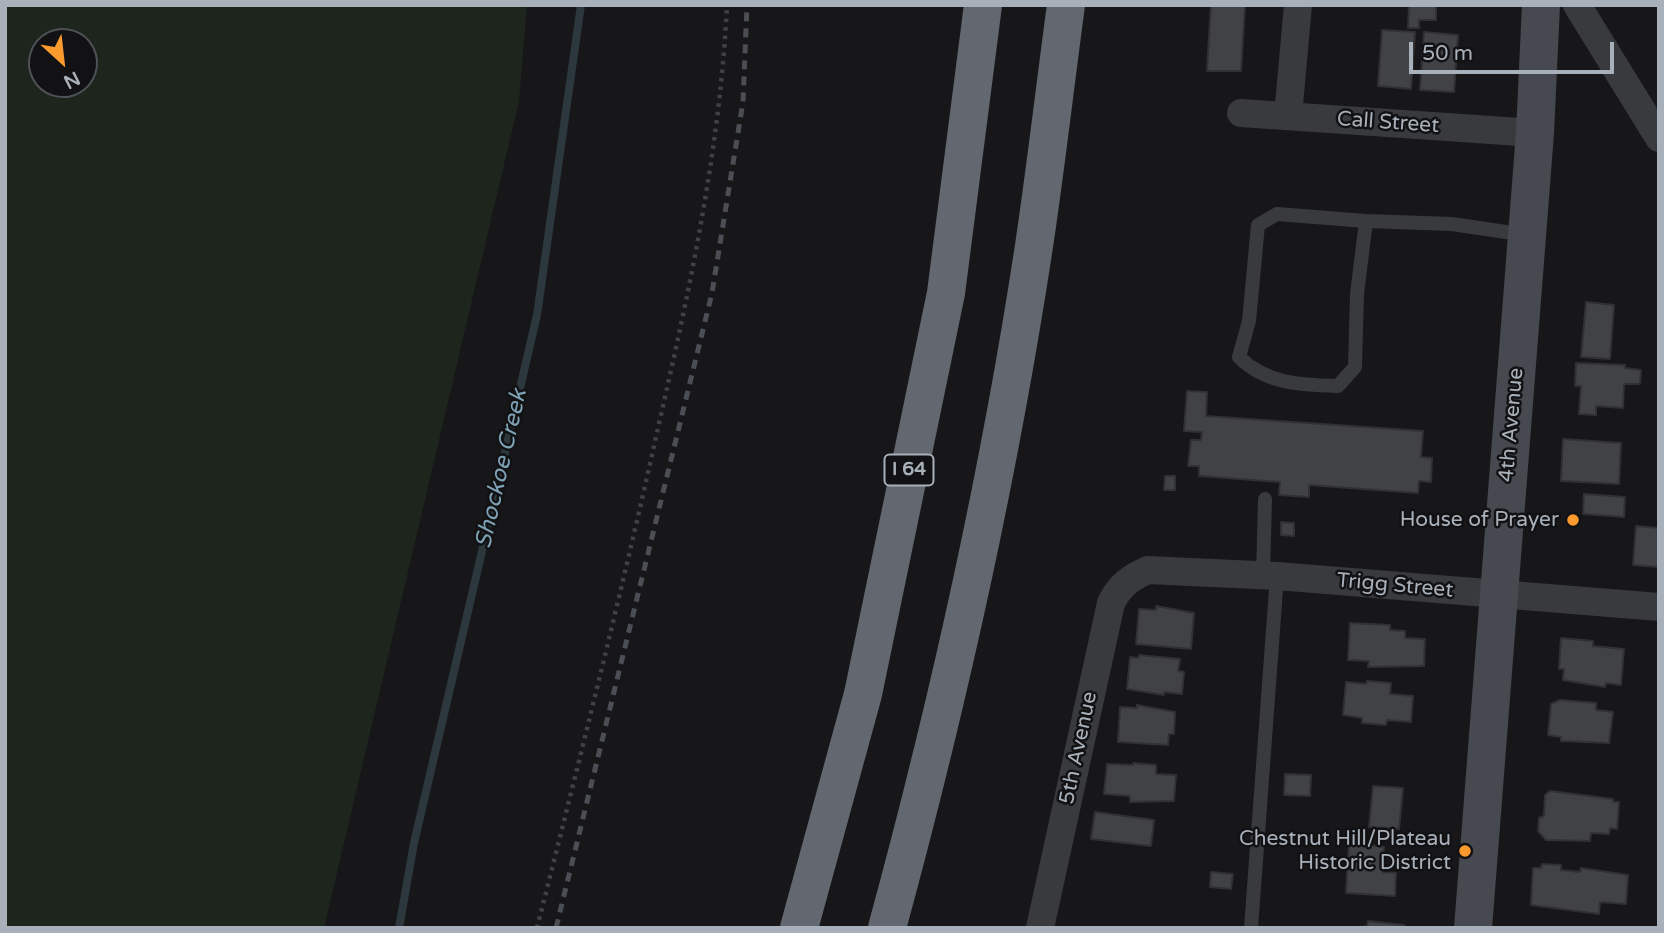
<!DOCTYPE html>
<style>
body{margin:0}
#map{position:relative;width:1664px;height:933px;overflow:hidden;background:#171719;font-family:"Varela Round",sans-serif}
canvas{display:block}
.frame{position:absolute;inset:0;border:7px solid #a8b0ba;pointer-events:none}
.north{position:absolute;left:28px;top:28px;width:70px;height:70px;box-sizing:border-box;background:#121214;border:2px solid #4e5156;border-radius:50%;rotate:153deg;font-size:19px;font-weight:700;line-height:28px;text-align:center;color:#a8b0ba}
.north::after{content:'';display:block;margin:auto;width:24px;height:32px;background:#fb9b2d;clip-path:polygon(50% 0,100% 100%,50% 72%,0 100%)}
.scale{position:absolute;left:1409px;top:42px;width:205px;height:32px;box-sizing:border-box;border:4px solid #a8b0ba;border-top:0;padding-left:9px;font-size:21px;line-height:24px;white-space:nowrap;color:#a8b0ba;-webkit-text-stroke:5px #121214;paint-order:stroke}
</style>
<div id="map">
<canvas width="1664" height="933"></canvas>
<div class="frame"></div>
<div class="north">N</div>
<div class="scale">50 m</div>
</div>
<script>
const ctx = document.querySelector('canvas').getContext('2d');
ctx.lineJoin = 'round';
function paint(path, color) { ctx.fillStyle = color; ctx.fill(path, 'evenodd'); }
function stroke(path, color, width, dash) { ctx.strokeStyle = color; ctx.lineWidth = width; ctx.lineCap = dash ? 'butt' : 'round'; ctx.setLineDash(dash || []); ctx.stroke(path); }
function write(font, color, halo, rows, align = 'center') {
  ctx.font = font + ' "Varela Round",sans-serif'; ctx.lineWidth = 5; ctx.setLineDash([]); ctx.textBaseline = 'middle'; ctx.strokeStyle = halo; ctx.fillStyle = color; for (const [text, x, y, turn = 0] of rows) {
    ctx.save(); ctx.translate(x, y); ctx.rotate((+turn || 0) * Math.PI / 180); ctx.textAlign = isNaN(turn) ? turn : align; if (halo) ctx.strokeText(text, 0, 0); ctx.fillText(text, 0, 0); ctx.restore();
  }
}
const green = new Path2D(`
 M5,5H527L519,101L324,928H5ZM42,42H84V84H42Z`);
const stream = new Path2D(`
 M399,928L414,843L537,315L581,5`);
const building = new Path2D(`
 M1211,5H1245L1241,71H1207Z
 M1409,5H1436V20H1419V28H1408Z
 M1382,30L1415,32L1411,89L1378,86Z
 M1424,32L1458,35L1454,92L1420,90Z
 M1586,302L1614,305L1610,359L1581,357Z
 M1576,363L1625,365V368L1641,370L1640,384H1624L1623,408L1596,406V415L1579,414L1581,386H1575Z
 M1187,391L1207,392L1206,416L1423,431L1421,457L1432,458L1431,482L1419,481L1418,493L1309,485V497L1279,495L1280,482L1199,476V466H1188L1191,440H1201L1202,432L1184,431Z
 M1563,439L1621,443L1619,484L1561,481Z
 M1165,476H1175V490H1164Z
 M1584,494L1625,497L1624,517L1583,514Z
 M1281,522L1294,523V536L1281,535Z
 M1636,526L1659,528V567L1633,565Z
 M1156,606L1194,613L1191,649L1136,644L1139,609L1156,610Z
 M1350,623L1390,625V630L1405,631V638L1425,639L1424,666L1368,667L1369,661L1348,660Z
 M1561,638L1593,641V646L1624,649L1621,685L1606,683L1605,687L1563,680L1564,669H1559Z
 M1139,655L1180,659L1178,671L1184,672L1182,694L1164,692V695L1127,689L1130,657L1139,658Z
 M1367,681L1391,683L1390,694L1413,696L1411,722L1387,720L1386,725L1362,723V718L1343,715L1346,682L1366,684Z
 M1560,700L1596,703V710L1613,712L1609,743L1561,741V737L1548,735L1551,704Z
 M1137,705L1175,712L1174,734H1169L1168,745L1118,742L1120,707L1137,708Z
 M1133,763L1156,765V774L1176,775L1174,801L1130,802V796L1104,794L1107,764L1133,765Z
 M1285,774L1311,775L1310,796L1284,795Z
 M1373,786L1403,788L1399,829L1369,827Z
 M1550,791L1613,799V802H1619L1617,829L1610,828L1609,834L1591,833L1590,841L1546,840L1538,831L1539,818L1544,816L1545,795Z
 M1095,812L1154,820L1151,846L1091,839Z
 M1349,842L1384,847L1383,872L1396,873L1395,896L1346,893Z
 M1542,864L1561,865V870L1580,872L1581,868L1628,875L1626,904L1600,902L1599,914L1531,905L1533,868H1541Z
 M1211,872L1233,874L1231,889L1210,887Z
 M1368,921L1404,925L1407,928H1353L1367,926Z`);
const path = new Path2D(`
 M537,928C579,762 621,595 658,428C690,288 720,149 727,5`);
const service = new Path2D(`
 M1366,221L1277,214L1258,225L1249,321L1239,357C1266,384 1301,385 1338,386L1355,367L1357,294L1366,221L1452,224L1526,235
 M1263,576L1265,499
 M1251,928L1277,576`);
const minor = new Path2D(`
 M1577,5L1659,138
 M1241,113L1535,133
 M1288,116L1298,5
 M1040,928L1111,603C1120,585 1130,578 1148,570L1277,576L1659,607`);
const secondary = new Path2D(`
 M1473,928L1535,133L1541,5`);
const motorway = new Path2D(`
 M799,928L863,694L946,293L983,5
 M887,928C948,704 999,476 1034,246C1046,166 1055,86 1066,5`);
const rail = new Path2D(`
 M556,928L712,293L743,102L747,5`);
const markers = [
 [1573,520,7,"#fb9b2d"],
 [1465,851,7,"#fb9b2d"]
];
const shields = [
 [909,470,49]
];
const shieldNames = [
 ["I 64",909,470]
];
const streetNames = [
 ["Call Street",1388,123,4],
 ["4th Avenue",1512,425,-85],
 ["Trigg Street",1395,586,5],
 ["5th Avenue",1079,748,-78]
];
const poiNames = [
 ["House of Prayer",1559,520],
 ["Chestnut Hill/Plateau",1451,839],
 ["Historic District",1451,863]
];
const waterNames = [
 ["Shockoe Creek",502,469,-77]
];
paint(green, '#1d251d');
stroke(stream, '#2c383e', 8);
paint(building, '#414246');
stroke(building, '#313135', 2);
stroke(path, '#3e4145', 4.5, [3.5, 5]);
stroke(service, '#383a3e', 14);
stroke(minor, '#383a3e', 28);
stroke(secondary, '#46494f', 38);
stroke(motorway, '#636870', 38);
stroke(rail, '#4b4e54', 5, [9, 7]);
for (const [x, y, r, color] of markers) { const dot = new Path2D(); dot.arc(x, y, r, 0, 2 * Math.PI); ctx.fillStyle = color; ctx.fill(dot); stroke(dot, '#121214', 2.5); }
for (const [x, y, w] of shields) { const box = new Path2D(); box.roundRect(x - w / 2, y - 15.5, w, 31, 5); ctx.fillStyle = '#121214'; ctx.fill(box); stroke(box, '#a8b0ba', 2); }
write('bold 19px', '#a8b0ba', null, shieldNames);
write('21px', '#a8b0ba', '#121214', streetNames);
write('21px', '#a8b0ba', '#121214', poiNames, 'right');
write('italic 23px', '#7ea3b6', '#121214', waterNames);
</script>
